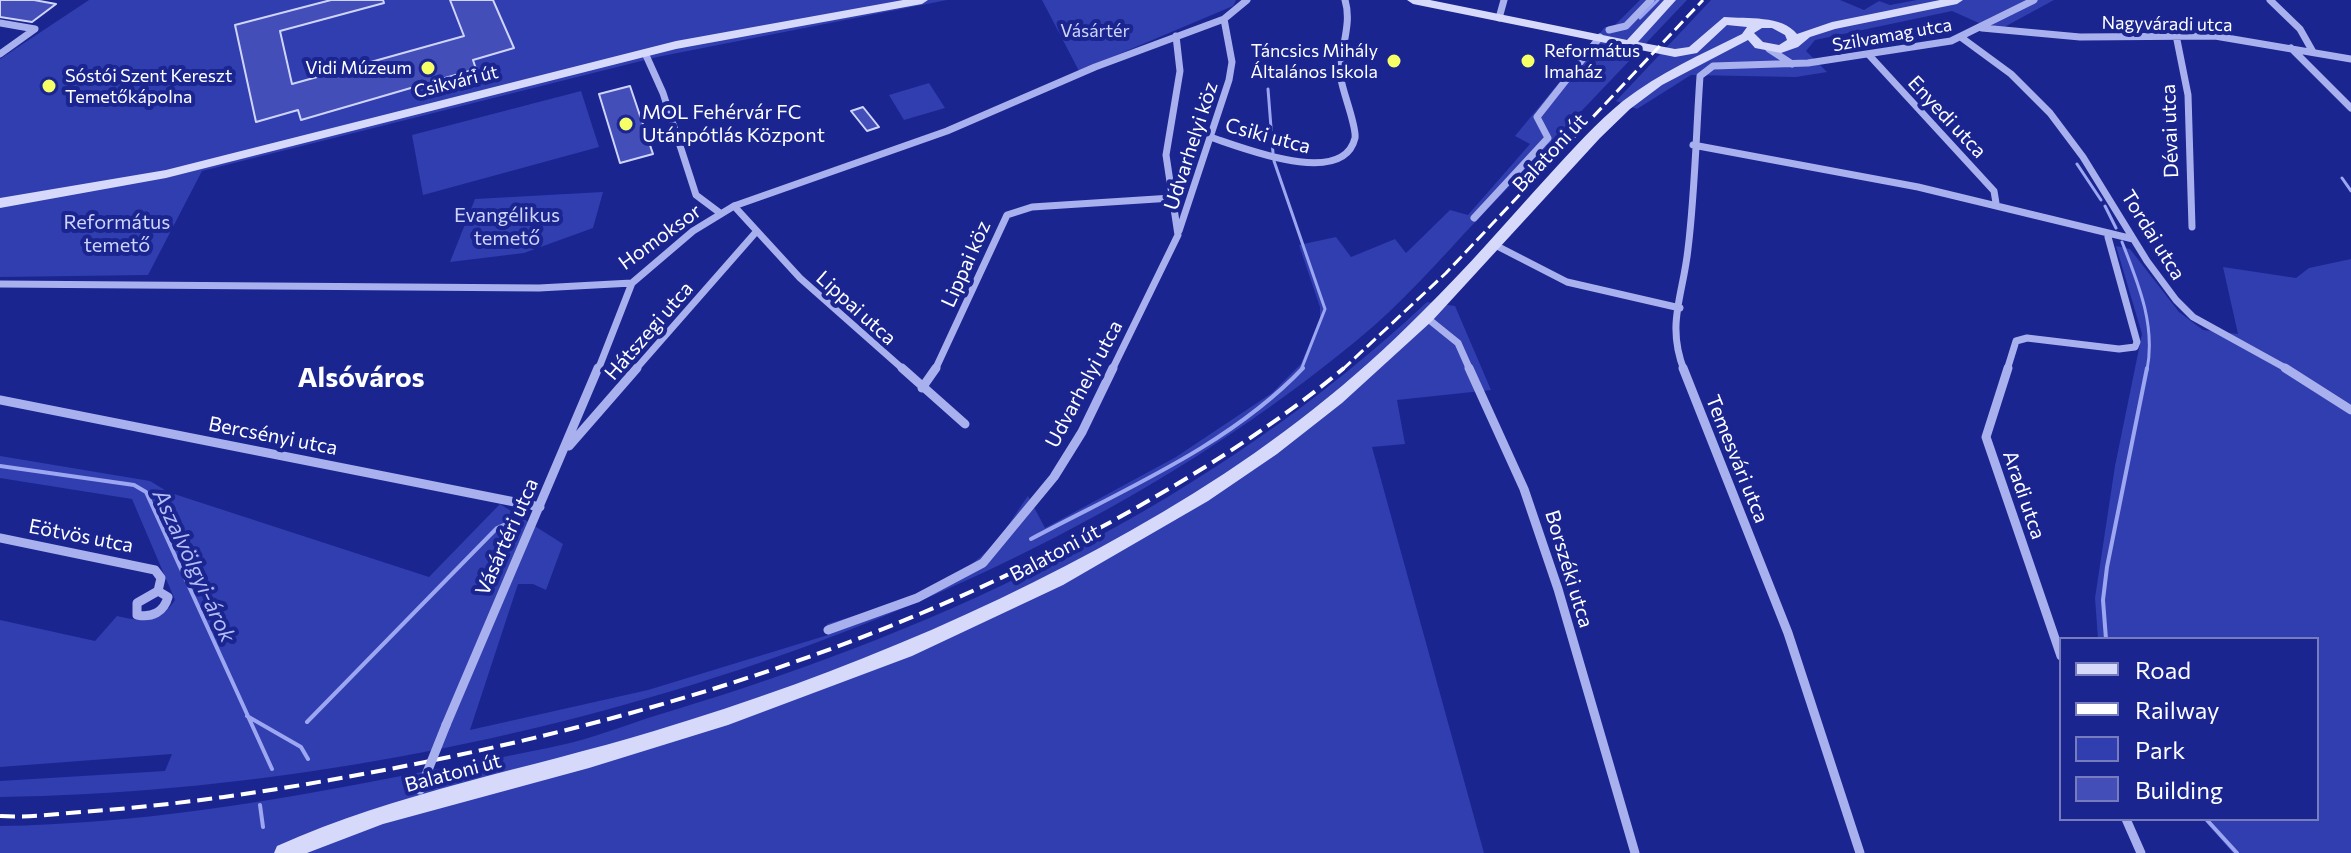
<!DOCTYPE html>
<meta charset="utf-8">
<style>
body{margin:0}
#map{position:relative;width:2351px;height:853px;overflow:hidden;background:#1a2590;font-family:Commissioner,sans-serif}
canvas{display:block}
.legend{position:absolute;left:2059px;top:637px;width:260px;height:184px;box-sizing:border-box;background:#1a2590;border:2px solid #767cbc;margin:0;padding:10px 14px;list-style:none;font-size:24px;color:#fff}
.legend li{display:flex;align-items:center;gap:16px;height:40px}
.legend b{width:40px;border:2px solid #767cbc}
</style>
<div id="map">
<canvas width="2351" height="853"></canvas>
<ul class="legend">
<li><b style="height:10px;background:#d6d9fa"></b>Road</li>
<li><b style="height:10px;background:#fff"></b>Railway</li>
<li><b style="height:22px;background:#313eaf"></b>Park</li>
<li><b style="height:22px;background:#434eb8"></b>Building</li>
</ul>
</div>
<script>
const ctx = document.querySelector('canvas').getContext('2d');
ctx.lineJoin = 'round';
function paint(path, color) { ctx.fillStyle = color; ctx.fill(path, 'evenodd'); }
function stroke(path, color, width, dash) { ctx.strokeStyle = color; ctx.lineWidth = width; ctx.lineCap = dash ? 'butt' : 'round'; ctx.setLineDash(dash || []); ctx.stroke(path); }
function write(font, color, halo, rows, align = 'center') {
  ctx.font = font + ' Commissioner,sans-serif'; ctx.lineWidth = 8; ctx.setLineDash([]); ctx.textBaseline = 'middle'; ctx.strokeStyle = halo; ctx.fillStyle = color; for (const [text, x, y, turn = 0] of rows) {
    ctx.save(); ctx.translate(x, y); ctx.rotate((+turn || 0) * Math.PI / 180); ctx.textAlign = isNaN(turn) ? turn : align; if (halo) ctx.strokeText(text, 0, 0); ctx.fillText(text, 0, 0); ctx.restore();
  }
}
const green = new Path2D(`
 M89,0H947L657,57L202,171L148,275L0,277V59Z
 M1042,0H1236L1233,6L1079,71Z
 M1640,0H1687C1618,73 1549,145 1479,218C1439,260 1401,305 1356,341C997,637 460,790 0,797V781L165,771L172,754L0,767V620L95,641L117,616C142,622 159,624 175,600L132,499L0,478V456L150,481L168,492L429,577L500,504L563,544L546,590L533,584H518L470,730L648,690L828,635L827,624C880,608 946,591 988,550C1004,534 1015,514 1028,496L1045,528L1176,457L1272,393L1301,364L1320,318V307L1299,245L1336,237L1351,257L1395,239L1406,253L1450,210L1468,215L1530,144L1515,136L1605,27L1612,28Z
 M1711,0H1840L1864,10L1879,1L1890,5L1917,0H2054L1997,31L1952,11L1815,40L1806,51L1827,72L1796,77L1691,75L1637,109L1616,101Z
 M929,83L945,108L904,120L889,95Z
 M581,91L599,147L423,195L412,135Z
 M603,192L593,228L524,253L450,262L475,199Z
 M2116,246L2130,249L2179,312L2203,330L2238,334L2223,267L2296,278L2309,268L2351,259V853H2233L2203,819H2317V639H2098L2095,598L2115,466L2142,334Z
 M1427,302L1455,306L1491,390L1397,400L1405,444L1372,447L1484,853H0V826C135,824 269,802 401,776C457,765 514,756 570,743C605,734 639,720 674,710C949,627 1215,501 1427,302Z`);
const streamFar1 = new Path2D(`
 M1640,18L1658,0
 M1268,89L1273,153
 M1274,161L1325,309L1301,370
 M2077,164L2101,200
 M2342,178L2351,191
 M2105,206L2116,228
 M2122,242C2138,283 2156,325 2147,370`);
const stream = new Path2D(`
 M0,466L134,485L146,492L272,769
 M1031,539C1123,490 1230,445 1303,368
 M2106,639L2103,600L2107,567L2147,368
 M247,716L301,747L308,759
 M307,722L497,528L517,519
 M260,805L263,827
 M2206,819L2237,853`);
const building = new Path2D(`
 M0,0H34L56,4L32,22L0,17Z
 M331,0H383L384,3L280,31L292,84L464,36L450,0H493L514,48L473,60L476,69L301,120L298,110L256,122L235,25Z
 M630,86L653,154L620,163L599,94Z
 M863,107L879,127L867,131L851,111Z`);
const streetFar1 = new Path2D(`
 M2270,0L2300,29L2313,52
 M1499,18L1504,0
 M0,23L35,29L0,54
 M1982,28L2080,37L2215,36L2351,59
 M1609,30L1626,26L1651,0
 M2176,35L2188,95L2192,227
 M1962,38L2011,74L2050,113L2083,157L2147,261L2176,300L2193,317L2289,370
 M2291,48L2351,108
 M1769,49L1792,64
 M645,53L663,93L696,195L720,213
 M1869,55L1994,191L1996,203
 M1210,137C1241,147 1343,189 1355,138C1357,127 1343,93 1341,79C1338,52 1353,26 1345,0
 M1693,145L1918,187L2133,239
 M734,206L800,278L904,370
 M1474,218L1548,138L1537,117L1600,37
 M1179,231L1229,80L1232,62L1224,19
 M1495,245L1567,282L1680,308
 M0,284L539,288L632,283L693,231L734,206L947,131L1095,67L1224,19L1247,0
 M1427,318L1458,343L1470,370
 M598,370L632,283
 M635,370L756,232
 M935,370L1007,215L1032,207L1172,198
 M1112,370L1178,235L1166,155L1180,71L1176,36
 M1684,370C1666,324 1683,296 1688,249C1695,192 1696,134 1700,76L1713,66L1808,63L1951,41L2034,0
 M2007,370L2016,341L2027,338L2119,349L2135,347L2137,342L2108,237`);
const street = new Path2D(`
 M902,368L965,424
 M1469,368L1524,489L1558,589L1635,853
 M1683,368L1788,633L1860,853
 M2008,368L1986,437L2061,656
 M2285,368L2351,410
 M922,388L936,368
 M0,400L540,507
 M569,446L637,368
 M0,538L155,570L161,578L158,591
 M158,591L168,597C164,612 152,618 137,615V603Z
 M828,630L917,598L983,563L1054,477L1082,432L1113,368
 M446,725L598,368
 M2126,819L2141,853`);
const secondary = new Path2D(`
 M903,0H928L922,4L676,49L166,178L0,208V198L166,170L676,41Z
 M1407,0H1430L1627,40L1664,0H1676L1638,42L1675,49L1689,47L1724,17C1747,19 1782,15 1797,34L1832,22L1940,0H1963L1957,4L1835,29L1810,37L1798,47L1781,53L1755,48L1748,40L1662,85L1630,109L1600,138L1432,321L1342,403L1277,454L1208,501L1063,585L912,656L728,725L589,768L383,824L307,853H274L277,846C398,792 528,769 654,731C843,674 1026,597 1194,493C1276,442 1354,381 1422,312C1467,268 1508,220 1550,174C1573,149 1597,122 1623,101C1659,73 1702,54 1742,34L1747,27L1727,25L1697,53L1675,57L1413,4ZM1762,28H1772L1785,35L1787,40L1779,45L1763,42L1754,33Z`);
const railFar1 = new Path2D(`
 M1342,370L1446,273L1703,0`);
const rail = new Path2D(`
 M0,816C31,818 63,813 94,811C173,805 252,794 330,780C614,730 890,649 1141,505C1211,465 1282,420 1344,368`);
const streetBridge = new Path2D(`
 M420,790L446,725`);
const markers = [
 [1394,61,8,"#f6ff66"],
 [1528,61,8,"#f6ff66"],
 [428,68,8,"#f6ff66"],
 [49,86,8,"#f6ff66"],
 [626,124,8,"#f6ff66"]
];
const farStreetnames = [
 ["Nagyváradi utca",2167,24,1],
 ["Szilvamag utca",1892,35,-10],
 ["Csikvári út",456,82,-14]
];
const farParknames = [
 ["Vásártér",1095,31]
];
const farPoinames = [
 ["Táncsics Mihály",1378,51],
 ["Általános Iskola",1378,72],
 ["Református",1544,51,"left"],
 ["Imaház",1544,72,"left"],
 ["Vidi Múzeum",412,68],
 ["Sóstói Szent Kereszt",65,76,"left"],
 ["Temetőkápolna",65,97,"left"]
];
const poiNames = [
 ["MOL Fehérvár FC",642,112],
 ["Utánpótlás Központ",642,135]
];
const streetNames = [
 ["Enyedi utca",1947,117,47],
 ["Dévai utca",2170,131,-92],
 ["Csiki utca",1268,136,15],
 ["Udvarhelyi köz",1191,146,-72],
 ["Balatoni út",1550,153,-47],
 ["Tordai utca",2153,235,58],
 ["Homoksor",660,237,-36],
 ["Lippai köz",966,264,-66],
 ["Lippai utca",856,308,42],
 ["Hátszegi utca",649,331,-49],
 ["Udvarhelyi utca",1084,384,-62],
 ["Bercsényi utca",273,436,11],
 ["Temesvári utca",1737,459,68],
 ["Aradi utca",2024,495,71],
 ["Eötvös utca",81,536,11],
 ["Vásártéri utca",507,537,-66],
 ["Balatoni út",1055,553,-28],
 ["Borszéki utca",1569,569,73],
 ["Balatoni út",453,773,-15]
];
const parkNames = [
 ["Evangélikus",507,215],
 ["temető",507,238],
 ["Református",117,222],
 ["temető",117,245]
];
const waterNames = [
 ["Aszalvölgyi-árok",194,566,65]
];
const districtNames = [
 ["Alsóváros",361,378]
];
paint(green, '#313eaf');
stroke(streamFar1, '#9ca6f1', 3);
stroke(stream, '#9ca6f1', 4);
paint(building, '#434eb8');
stroke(building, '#cfd4fa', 2);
stroke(streetFar1, '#a9b0ee', 7);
stroke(street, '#a9b0ee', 9);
paint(secondary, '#d6d9fa');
stroke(railFar1, '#fff', 3, [12, 5]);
stroke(rail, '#fff', 4, [15, 7]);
stroke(streetBridge, '#a9b0ee', 9);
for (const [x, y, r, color] of markers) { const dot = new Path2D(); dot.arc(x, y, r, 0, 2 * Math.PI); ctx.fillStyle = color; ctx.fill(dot); stroke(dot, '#1a2590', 3); }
write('18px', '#fff', '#1a2590', farStreetnames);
write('18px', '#cfd4fa', '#1a2590', farParknames);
write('18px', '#fff', '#1a2590', farPoinames, 'right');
write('20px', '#fff', '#1a2590', poiNames, 'left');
write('20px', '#fff', '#1a2590', streetNames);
write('20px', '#cfd4fa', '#1a2590', parkNames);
write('italic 22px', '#b5bcf5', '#1a2590', waterNames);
write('bold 28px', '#fff', '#1a2590', districtNames);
</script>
